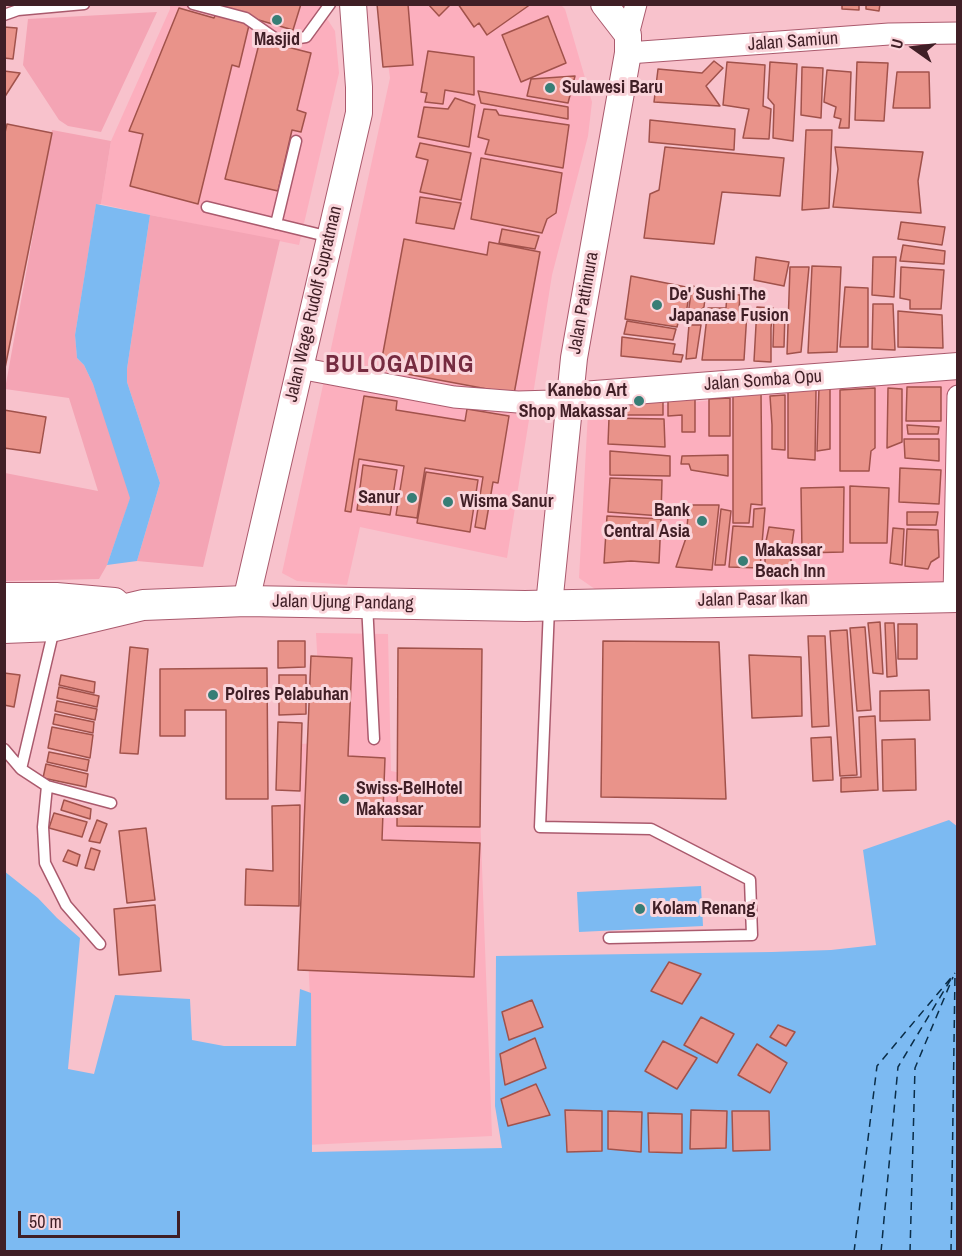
<!DOCTYPE html>
<style>
body{margin:0}
#map{position:relative;width:962px;height:1256px;overflow:hidden;background:#f8c2cc;font-family:"Archivo Narrow",sans-serif}
canvas{display:block}
.frame{position:absolute;inset:0;border:6px solid #401f26;pointer-events:none}
.north{position:absolute;left:884px;top:18px;width:60px;height:60px;-webkit-text-stroke:4px #fad5db;paint-order:stroke;rotate:284deg;font-size:16px;font-weight:700;line-height:24px;text-align:center;color:#401f26}
.north::after{content:'';display:block;margin:auto;width:21px;height:27px;background:#401f26;clip-path:polygon(50% 0,100% 100%,50% 72%,0 100%)}
.scale{position:absolute;left:18px;top:1211px;width:162px;height:27px;box-sizing:border-box;border:3px solid #401f26;border-top:0;padding-left:8px;font-size:18px;line-height:21px;white-space:nowrap;color:#401f26;-webkit-text-stroke:4px #fad5db;paint-order:stroke}
</style>
<div id="map">
<canvas width="962" height="1256"></canvas>
<div class="frame"></div>
<div class="north">U</div>
<div class="scale">50 m</div>
</div>
<script>
const ctx = document.querySelector('canvas').getContext('2d');
ctx.lineJoin = 'round';
function paint(path, color) { ctx.fillStyle = color; ctx.fill(path, 'evenodd'); }
function stroke(path, color, width, dash) { ctx.strokeStyle = color; ctx.lineWidth = width; ctx.lineCap = dash ? 'butt' : 'round'; ctx.setLineDash(dash || []); ctx.stroke(path); }
function write(font, color, halo, rows, align = 'center') {
  ctx.font = font + ' "Archivo Narrow",sans-serif'; ctx.lineWidth = 6; ctx.setLineDash([]); ctx.textBaseline = 'middle'; ctx.strokeStyle = halo; ctx.fillStyle = color; for (const [text, x, y, turn = 0] of rows) {
    ctx.save(); ctx.translate(x, y); ctx.rotate((+turn || 0) * Math.PI / 180); ctx.textAlign = isNaN(turn) ? turn : align; if (halo) ctx.strokeText(text, 0, 0); ctx.fillText(text, 0, 0); ctx.restore();
  }
}
const built = new Path2D(`
 M170,5H321L322,11L335,31L339,73L299,245L150,215L101,204L111,141L170,9Z
 M380,5H561L565,9L592,102L588,136L552,275L507,558L360,527L347,585L297,581L282,573L390,78Z
 M957,377V589L605,596L579,578L588,412Z
 M316,633L388,634L391,771L407,774L480,813L492,1136L306,1145L311,1019L298,744L322,743Z`);
const green = new Path2D(`
 M157,12L101,132L68,126L59,120L23,65L28,19Z
 M52,130L111,141L101,204L96,205L75,335L77,358L84,365L93,384L134,499H130L107,565L99,579L5,581V473L98,491L69,398L5,389Z
 M150,215L280,240L203,567L137,561L160,483L127,382V369Z`);
const water = new Path2D(`
 M96,204L150,215L127,369V382L160,483L137,561L107,565L130,498L93,384L84,365L77,358L75,335Z
 M949,820L958,827L957,1251H5L4,871L38,898L57,918L80,938L68,1069L94,1074L115,995L190,999L192,1040L224,1046H296L300,989L311,993L312,1152L502,1148L495,1106L496,956L772,952L831,950L876,945L863,850Z
 M701,886L703,926L579,932L577,892Z`);
const ferry = new Path2D(`
 M854,1252L877,1066L955,973
 M881,1252L898,1067L951,979
 M910,1252L915,1068L953,977
 M951,1252L955,974`);
const building = new Path2D(`
 M222,4H301L293,30L221,9Z
 M377,4H408L413,65L383,67Z
 M428,4H451L439,16Z
 M458,4H531L487,35L479,23L474,27Z
 M842,4H859V10L842,9Z
 M866,4H880L879,11L866,9Z
 M179,8L214,18L216,13L250,21L239,67L232,65L198,204L130,186L143,134L129,131Z
 M548,16L566,63L521,82L502,35Z
 M4,27L17,28L13,59L4,58Z
 M260,40L311,53L297,110L306,113L301,132L292,130L278,191L225,179Z
 M428,51L474,57V95L445,90L443,104L425,102L427,93L421,92Z
 M714,61L723,68L706,86L720,106L654,102L658,69L702,73Z
 M727,62L765,65L763,106L771,109L769,139L743,138L749,109L723,105Z
 M770,62L797,64L793,141L773,138L774,105L768,98Z
 M857,62L888,63L884,121L855,120Z
 M802,67L823,68L821,118L801,115Z
 M827,70L851,72L849,128H839L841,119L834,117L836,107L824,102Z
 M4,71L20,73L4,98Z
 M897,72H929L930,108H893Z
 M575,76L568,103L527,96L531,79Z
 M478,91L568,107V119L481,103Z
 M455,98L475,105L469,147L418,137L424,107L448,109Z
 M484,109L496,110L499,115L569,125L563,168L485,154L489,140L478,137Z
 M650,120L735,129L734,150L649,142Z
 M7,124L52,133L4,373V137Z
 M806,130H832L829,208L802,210Z
 M420,143L471,153L461,200L420,192L428,160L416,157Z
 M665,147L784,158L780,196L722,192L714,244L644,238L650,194L659,190Z
 M835,147L923,152L918,181L921,213L833,207L838,169Z
 M481,158L562,173L556,213L547,219L542,233L471,219Z
 M420,197L461,203L454,229L416,223Z
 M901,222L945,227L942,245L898,239Z
 M502,229L539,236L535,249L499,243Z
 M404,239L487,255L489,242L540,252L514,394L380,369Z
 M903,245L945,251L944,264L900,261Z
 M756,257L789,262L784,286L754,280Z
 M873,257H896L894,297L872,295Z
 M812,266L841,267L837,352L808,353Z
 M790,267H809L801,352L787,354Z
 M901,267L944,270L941,309H910V300L900,298Z
 M631,276L686,287L689,295L686,314L679,319L677,327L625,319Z
 M692,286L706,289L704,307L698,312L697,322H687Z
 M845,287L868,288V347H840Z
 M727,294L740,295L739,310L747,312L744,360H702L708,308H726Z
 M873,304H893L895,350L872,349Z
 M757,307L773,308L771,328V362L754,361Z
 M774,310L785,312L784,347H773Z
 M898,311L942,315L943,348L898,347Z
 M627,321L676,329L673,340L624,334Z
 M689,325H701L696,358L686,359Z
 M622,337L675,344L673,354L683,355L681,362L621,356Z
 M819,387H830V449L817,451Z
 M907,387H941V421H906Z
 M875,388V448L871,451L869,471H840V390Z
 M888,388L902,389V442L887,448Z
 M788,390H816L815,460L788,458Z
 M733,391H761L762,505L751,504L749,523H733Z
 M785,395V450L772,449V425L770,396Z
 M364,396L397,401L396,410L465,421L467,409L509,416L498,483L493,482L485,529L475,527L483,477L425,468L417,518L396,515L404,466L359,459L351,512L345,511Z
 M730,398V436H709V399Z
 M668,399H695V432H682V415L668,416Z
 M609,400H663V415H608Z
 M4,410L46,417L40,453L4,448Z
 M609,418L664,419L665,447L608,444Z
 M907,425L939,427L938,434H908Z
 M904,439H939V461L905,458Z
 M610,451L670,456V476L610,475Z
 M728,455V476L691,470L689,464H681L682,456Z
 M363,465L397,470L390,515L357,510Z
 M900,468L941,470L939,504L899,502Z
 M426,472L478,480L470,532L417,523Z
 M610,478L662,480L661,516L608,512Z
 M850,486L889,488L887,543H850Z
 M844,487L843,552L802,553L801,488Z
 M689,505H719L712,570L676,567L686,538Z
 M765,508L760,568L729,567L733,526L753,527L754,509Z
 M721,509L731,511L725,565H715Z
 M907,512H938L936,525H907Z
 M607,516L661,519L659,563L631,561L604,563Z
 M769,527L794,530L791,551V574L765,572V546Z
 M893,528L904,529L902,565L890,563Z
 M907,529L938,530L939,557L931,562L928,569L905,566Z
 M880,622L883,674L873,673L868,623Z
 M885,623H894L897,676L887,677Z
 M898,624H917V659H898Z
 M865,627L871,710L857,711L850,628Z
 M847,630L857,775L840,776L830,631Z
 M808,636H825L829,726L812,727Z
 M278,641H305V667L278,668Z
 M603,641L719,642L726,799L601,797Z
 M130,647L148,649L138,754L120,753Z
 M398,648L482,649L480,827L397,826Z
 M749,655L801,657L802,716L752,718Z
 M311,656L352,658L348,756L385,758L382,840L480,843L474,977L298,970Z
 M267,668L268,799H226V710H185V736H160V669Z
 M4,673L20,675L14,707L4,705Z
 M61,675L95,682L94,693L59,685Z
 M279,675H306V714L279,715Z
 M59,687L99,696L97,707L57,698Z
 M929,690L930,720L880,721V691Z
 M57,701L97,709L95,720L55,711Z
 M55,714L94,722L93,733L53,724Z
 M875,716L878,790L841,792V778L861,777L859,717Z
 M278,722L302,723L300,791L276,790Z
 M52,727L93,735L90,758L48,748Z
 M831,737L833,780L813,781L811,738Z
 M915,739L916,790L883,791L882,740Z
 M49,752L89,760L87,771L47,762Z
 M46,764L88,774L86,787L43,778Z
 M64,800L91,809L90,819L61,810Z
 M300,805L299,906L245,905L246,869L273,871L272,806Z
 M54,813L87,822L82,837L49,828Z
 M97,820L107,824L100,843L89,841Z
 M146,828L155,900L127,903L119,831Z
 M91,848L100,851L94,870L85,868Z
 M68,850L80,855L77,866L63,861Z
 M155,905L161,971L119,975L114,909Z
 M669,962L701,974L682,1004L651,991Z
 M532,1000L543,1027L509,1040L502,1012Z
 M701,1017L734,1034L717,1063L684,1045Z
 M778,1025L795,1032L786,1046L770,1037Z
 M535,1038L546,1068L505,1085L500,1054Z
 M663,1041L697,1058L677,1089L645,1071Z
 M757,1044L787,1063L770,1093L738,1075Z
 M536,1084L550,1115L508,1126L501,1099Z
 M565,1110L602,1111V1151L567,1152Z
 M691,1110L727,1111L726,1148L690,1149Z
 M608,1111L642,1112L641,1152L608,1149Z
 M732,1111H769L770,1150L733,1151Z
 M648,1113L682,1114V1153L649,1152Z`);
const service = new Path2D(`
 M193,4L246,18L279,41L306,37L330,4
 M4,15L18,10L84,4
 M207,207L330,237
 M276,224L296,141
 M367,604L374,739
 M549,608L540,827L651,829L750,880L752,935L609,938
 M54,629L21,769L47,786L111,803
 M4,749L21,769
 M47,786L43,827L45,863L66,905L100,944`);
const minor = new Path2D(`
 M628,35L636,4
 M628,53L889,34L958,33
 M299,368L454,397L518,402L553,401L569,396
 M954,597L958,396`);
const tertiary = new Path2D(`
 M569,396L958,366
 M246,601L359,113V87L353,4
 M549,605L574,358L628,53V35L604,4`);
const secondary = new Path2D(`
 M4,598H56L114,603
 M4,628L55,626L143,605L246,601L525,606L958,597`);
const markers = [
 [277,20,6,"#377e76"],
 [550,88,6,"#377e76"],
 [657,305,6,"#377e76"],
 [639,401,6,"#377e76"],
 [412,498,6,"#377e76"],
 [448,502,6,"#377e76"],
 [702,521,6,"#377e76"],
 [743,561,6,"#377e76"],
 [213,695,6,"#377e76"],
 [344,799,6,"#377e76"],
 [640,909,6,"#377e76"]
];
const poiNames = [
 ["Masjid",277,40,"center"],
 ["Sulawesi Baru",562,88],
 ["De' Sushi The",669,295],
 ["Japanase Fusion",669,316],
 ["Kanebo Art",627,391,"right"],
 ["Shop Makassar",627,412,"right"],
 ["Sanur",400,498,"right"],
 ["Wisma Sanur",460,502],
 ["Bank",690,511,"right"],
 ["Central Asia",690,532,"right"],
 ["Makassar",755,551],
 ["Beach Inn",755,572],
 ["Polres Pelabuhan",225,695],
 ["Swiss-BelHotel",356,789],
 ["Makassar",356,810],
 ["Kolam Renang",652,909]
];
const streetNames = [
 ["Jalan Samiun",793,42,-4],
 ["Jalan Pattimura",584,303,-80],
 ["Jalan Wage Rudolf Supratman",314,304,-77],
 ["Jalan Somba Opu",763,381,-4],
 ["Jalan Pasar Ikan",753,600,-1],
 ["Jalan Ujung Pandang",343,603,1]
];
const districtNames = [
 ["BULOGADING",400,366]
];
paint(built, '#fcafbe');
paint(green, '#f4a4b4');
paint(water, '#7cbaf2');
stroke(ferry, '#0a2d48', 1.5, [8, 6]);
paint(building, '#e9938a');
stroke(building, '#a1524b', 1.5);
stroke(service, '#aa5a6d', 13);
stroke(minor, '#aa5a6d', 23);
stroke(tertiary, '#aa5a6d', 28);
stroke(secondary, '#aa5a6d', 32);
stroke(service, '#fff', 10);
stroke(minor, '#fff', 21);
stroke(tertiary, '#fff', 26);
stroke(secondary, '#fff', 30);
for (const [x, y, r, color] of markers) { const dot = new Path2D(); dot.arc(x, y, r, 0, 2 * Math.PI); ctx.fillStyle = color; ctx.fill(dot); stroke(dot, '#fad5db', 2); }
write('bold 18px', '#401f26', '#fad5db', poiNames, 'left');
write('18px', '#401f26', '#fad5db', streetNames);
ctx.letterSpacing = '1.5px';
write('bold 24px', '#762b40', '#fad5db', districtNames);
ctx.letterSpacing = '0px';
</script>
